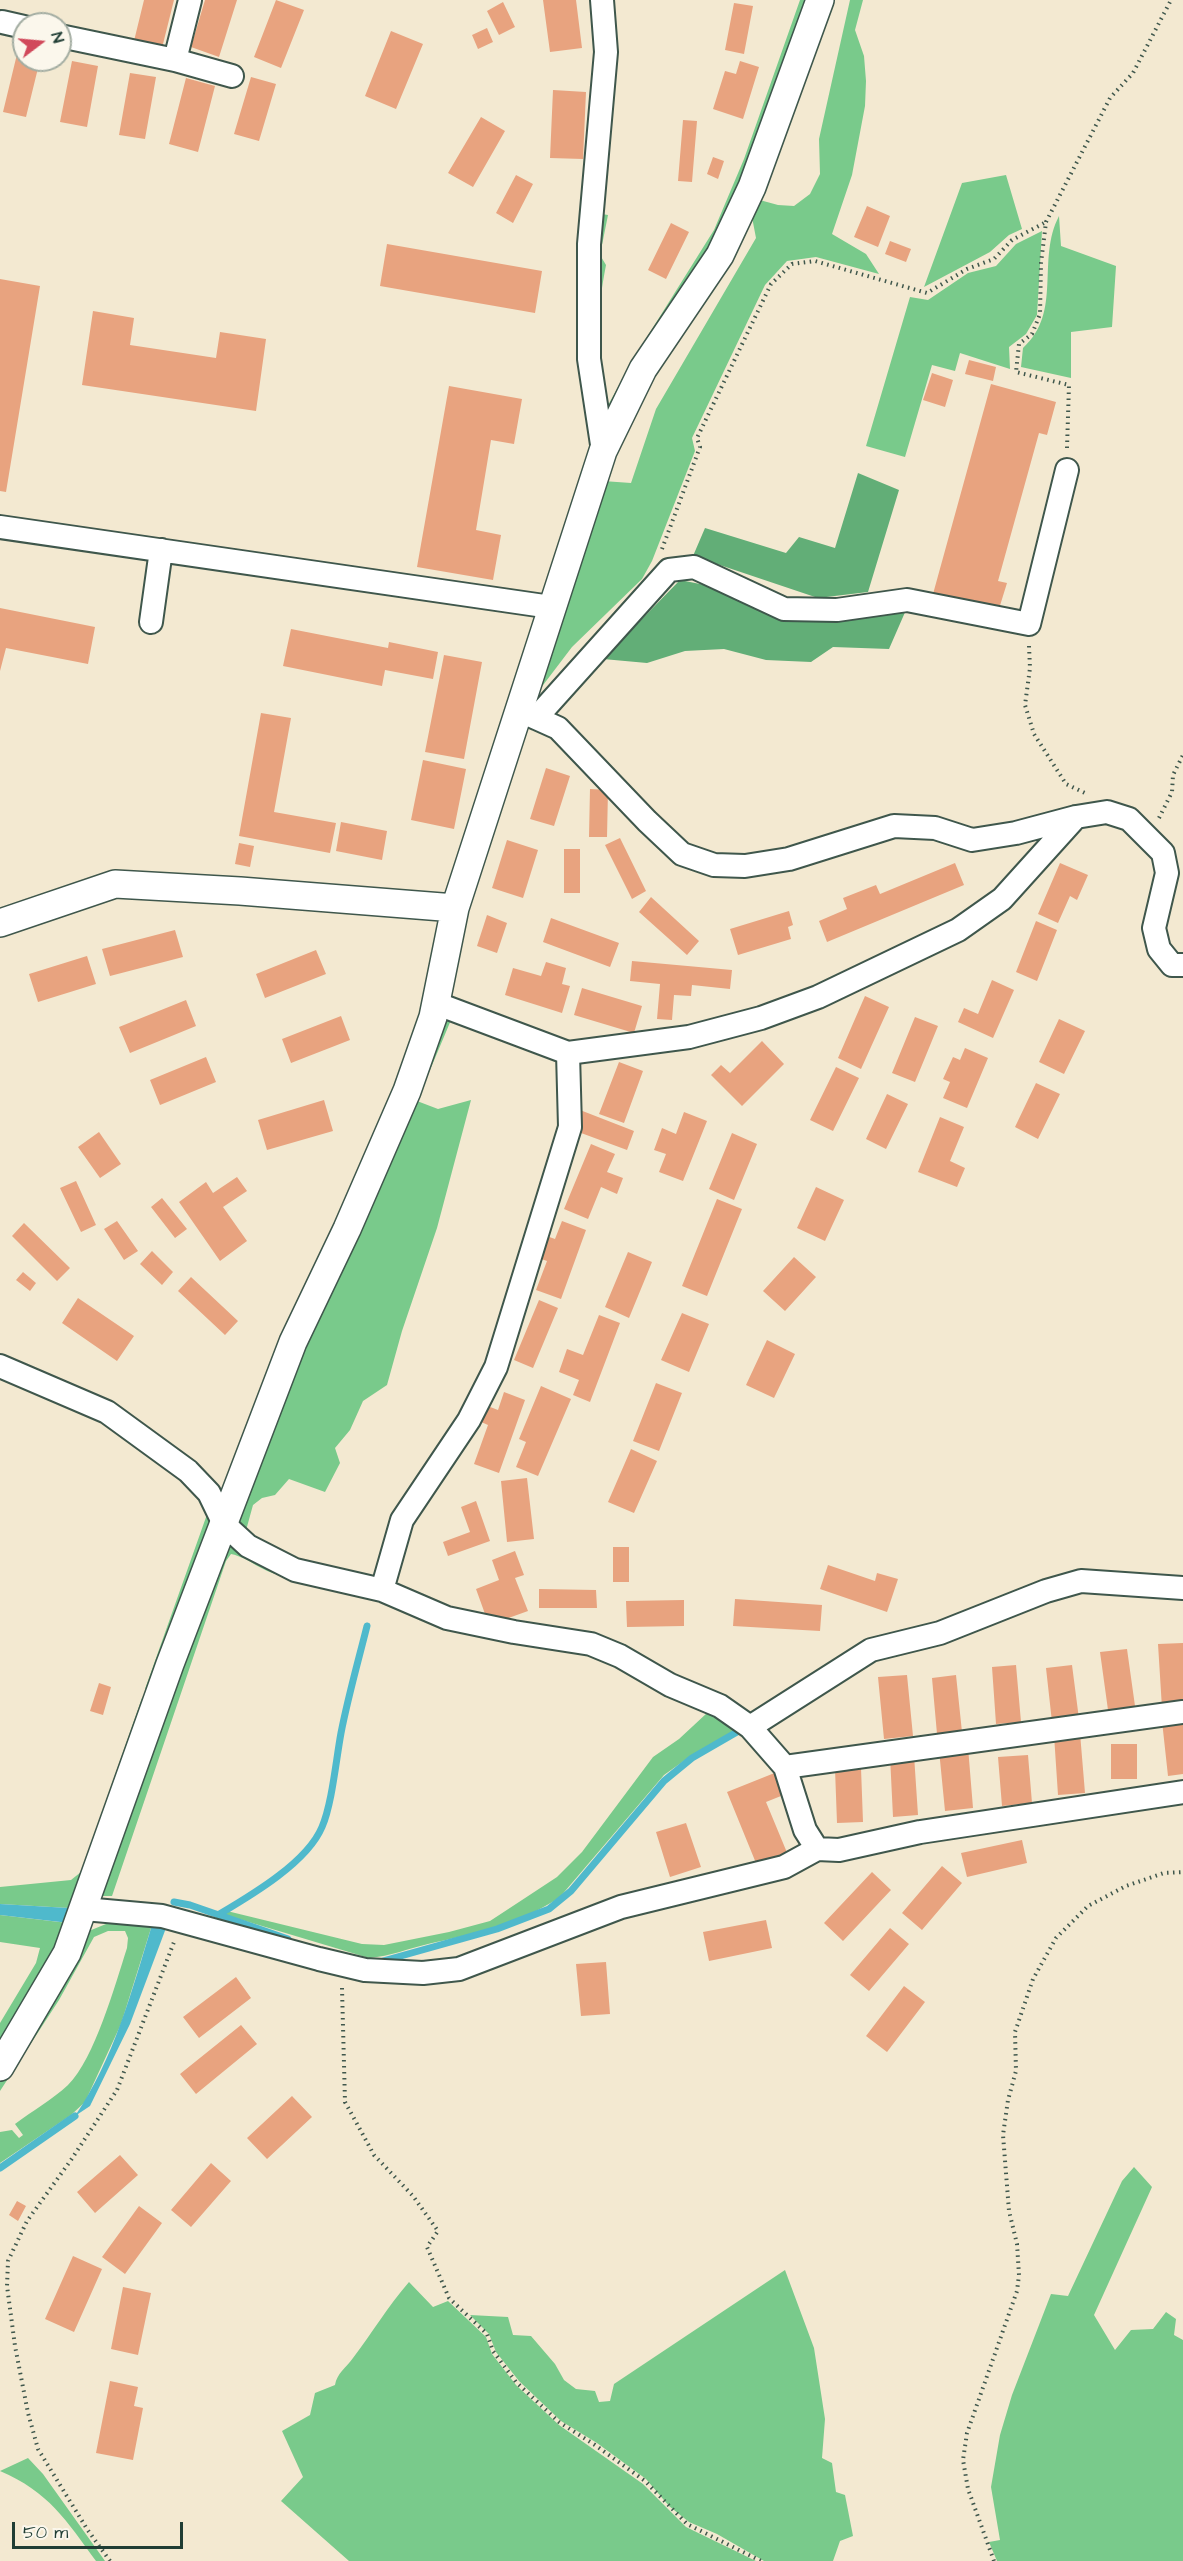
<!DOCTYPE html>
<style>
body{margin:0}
#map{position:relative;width:1183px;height:2561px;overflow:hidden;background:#f3e9d1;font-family:"Architects Daughter",sans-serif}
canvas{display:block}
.north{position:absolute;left:12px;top:12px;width:60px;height:60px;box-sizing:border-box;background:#fbf7ec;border:2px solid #a3ada2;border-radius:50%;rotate:74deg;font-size:16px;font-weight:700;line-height:24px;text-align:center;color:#1f3d34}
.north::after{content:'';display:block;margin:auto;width:21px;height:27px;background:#d1495b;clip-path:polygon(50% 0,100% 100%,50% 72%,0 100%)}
.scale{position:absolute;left:12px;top:2522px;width:171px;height:27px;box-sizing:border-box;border:3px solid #1f3d34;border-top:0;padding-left:8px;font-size:18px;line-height:21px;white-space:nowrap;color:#1f3d34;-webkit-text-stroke:4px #fbf7ec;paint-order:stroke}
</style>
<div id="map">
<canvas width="1183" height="2561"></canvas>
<div class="north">N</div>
<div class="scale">50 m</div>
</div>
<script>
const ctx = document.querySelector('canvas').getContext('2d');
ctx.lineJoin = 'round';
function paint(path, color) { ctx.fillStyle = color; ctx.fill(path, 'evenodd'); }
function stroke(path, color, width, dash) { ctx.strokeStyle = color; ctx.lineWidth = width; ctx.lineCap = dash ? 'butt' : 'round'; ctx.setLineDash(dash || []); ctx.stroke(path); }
const green = new Path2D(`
 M800,0H809L730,217L705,262L608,416L602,413C594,371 589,307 594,264C595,248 599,231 602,214L608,215L600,255L606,265C597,311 593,361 607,407L637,353L714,230L744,159Z
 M850,0H863L855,30L864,56L866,81L865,106L852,175L832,234L866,254L879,274L816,257L787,261L765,285L692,438L695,451L652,561L642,579L572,647L534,697L603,481L631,483L656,409L756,238L751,212L756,199L778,205L794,206L810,194L820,174L819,139Z
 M1006,175L1022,229L1009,235L990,252L924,287L962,183Z
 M1059,216L1061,246L1116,266L1112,327L1071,332V378L1021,367L1023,348C1063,312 1036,260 1059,216Z
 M1042,231L1037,315L1026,334L1009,347L1010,369L960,353L955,371L932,365L905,457L866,446L910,297L928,300L968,273L996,266L1016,244Z
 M451,1020L417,1101L438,1109L471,1100L437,1228L402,1331L387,1385L363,1401L350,1430L335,1448L340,1463L325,1492L289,1479L275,1495L262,1498L253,1505L245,1534L236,1527L233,1506L445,1021Z
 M210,1506L215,1518L155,1685L145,1689Z
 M230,1546L237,1548L281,1575C261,1572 250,1558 231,1554L226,1561L112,1896H102L219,1553Z
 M142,1698L151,1704L73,1915L0,2042V2023L36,1963L40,1948L0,1942V1915L68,1923L69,1908L0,1904V1887L71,1880L81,1872Z
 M707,1713L736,1730L692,1755L664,1775L560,1897C522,1923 473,1934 428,1944C407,1949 391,1956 369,1958L222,1914L227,1911L362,1944L384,1945L449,1932L490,1921L519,1902L557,1877L582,1852L653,1757L679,1739Z
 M126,1923L152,1925L121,2024L85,2102L71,2115L0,2163V2132L12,2130L19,2138L23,2135L15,2124C32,2111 52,2100 68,2085C95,2058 115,1985 127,1948L128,1938L125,1931H108L94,1937L59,2000L0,2091V2074L84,1933L106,1924Z
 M1134,2167L1152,2187L1094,2315L1115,2350L1131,2330L1153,2329L1166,2312L1176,2319L1174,2335L1183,2340V2561H997L989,2542L1000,2540L991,2487L1000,2435L1012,2395L1051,2294L1068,2296L1122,2181Z
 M785,2270L814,2348L825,2419L822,2458L832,2463L836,2492L845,2495L853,2536L840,2541L833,2561H764L717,2534L689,2522L669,2506L646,2479L597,2443L561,2421L519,2381L496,2352L489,2334L470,2315L508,2317L513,2335L531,2336L555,2364L564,2380L576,2389L595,2391L599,2402L610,2401L614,2384Z
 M409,2282L433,2307L448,2301L486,2337L492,2354L516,2385L559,2425L643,2484L686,2527L756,2561H349L281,2501L303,2477L282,2431L310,2415L315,2393L335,2385C337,2373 346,2368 353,2358C372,2333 388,2306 409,2282Z
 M28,2458L43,2474L105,2561H96C66,2520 49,2492 0,2471Z`);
const forest = new Path2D(`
 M858,473L899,490L868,592L818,598L693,556L705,528L786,553L799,537L835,548Z
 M680,580L705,585L779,616L906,610L889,649L833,647L811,662L766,660L724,649L685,651L647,663L603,659Z`);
const water = new Path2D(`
 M0,1904L69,1908V1923L0,1915Z
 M152,1925L166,1928L130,2024L90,2106L75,2116C114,2059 132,1990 152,1925Z`);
const stream = new Path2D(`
 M174,1902L190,1905L288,1939
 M218,1915C250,1896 307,1863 322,1827C332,1804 336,1760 341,1733C348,1697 358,1662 367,1626
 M383,1961L497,1929L549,1909L571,1891L664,1781L692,1758L737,1732
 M0,2168L75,2116`);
const building = new Path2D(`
 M144,0H174L162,48L134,41Z
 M205,0H237L219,57L191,47Z
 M276,0L304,10L281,68L254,57Z
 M543,0H576L582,48L550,52Z
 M503,2L515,27L499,35L487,11Z
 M734,3L753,6L744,54L725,50Z
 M487,28L493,42L478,49L472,35Z
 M391,31L423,44L396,109L365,96Z
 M18,50L24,51V60H40L26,117L3,112Z
 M72,61L98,66L87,127L60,122Z
 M740,61L759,67L743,119L713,109L725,71L736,74Z
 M130,73L156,77L145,139L119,135Z
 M251,77L276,84L259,141L234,134Z
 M186,78L215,86L198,152L169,144Z
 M553,90L586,92L583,159L550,158Z
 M481,117L505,131L473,187L448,173Z
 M683,120L697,121L692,182L678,181Z
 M713,157L724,161L718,179L707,174Z
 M516,175L533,184L513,223L496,213Z
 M867,206L890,216L878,247L854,237Z
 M671,223L689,232L666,279L648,270Z
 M890,241L911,249L906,262L885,254Z
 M387,244L542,271L535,313L380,286Z
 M0,279L40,286L6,492L0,491Z
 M93,311L134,318L130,345L216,358L220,332L266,339L256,411L82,385Z
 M969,360L996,367L993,381L965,374Z
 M932,373L953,380L945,407L923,400Z
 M991,384L1056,402L1047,435L1039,433L998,581L1007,583L998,612L933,594Z
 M449,386L522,399L514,444L491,440L476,530L501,535L493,580L417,567Z
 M0,608L95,627L88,664L6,648L0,671Z
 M291,629L388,648L389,642L438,652L433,679L385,670L382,686L283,666Z
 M444,655L482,662L464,759L425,752Z
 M261,713L291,718L274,812L336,823L330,853L239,836Z
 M423,760L466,769L454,829L411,820Z
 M546,768L570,776L554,826L530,819Z
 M590,789L608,790L607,837H589Z
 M341,822L387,831L382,860L336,851Z
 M620,838L646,891L632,899L605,845Z
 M507,840L538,850L523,898L492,888Z
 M239,843L254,846L250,867L235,864Z
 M564,849H580V893H564Z
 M955,863L964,885L827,942L819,921L847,909L843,898L876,885L880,894Z
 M1060,863L1088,875L1077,900L1070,896L1058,923L1038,914Z
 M651,897L699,941L687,955L639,912Z
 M789,911L793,925L788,927L791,939L738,955L730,929Z
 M487,915L507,923L497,953L477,946Z
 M551,918L619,943L610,967L543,942Z
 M1036,921L1057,930L1037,981L1016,972Z
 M175,930L183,957L110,976L102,949Z
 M316,950L326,974L265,998L256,974Z
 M87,956L96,984L38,1002L29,974Z
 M632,961L732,970L730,989L692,985L691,996L674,995L672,1020L657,1019L660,984L630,981Z
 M546,962L566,968L562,984L570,986L562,1013L505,995L513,968L541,976Z
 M992,980L1014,990L993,1038L958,1022L964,1008L978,1014Z
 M582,988L642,1006L634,1033L574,1015Z
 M865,996L889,1007L861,1069L838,1058Z
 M186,1000L196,1026L130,1053L119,1027Z
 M341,1016L350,1040L291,1063L282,1039Z
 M915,1017L938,1026L915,1082L892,1073Z
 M1059,1019L1085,1031L1064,1074L1039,1062Z
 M762,1041L784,1064L742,1106L711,1075L721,1065L730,1073Z
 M965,1048L988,1058L967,1108L943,1098L950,1082L943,1079L953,1057L960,1060Z
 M206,1057L216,1082L160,1105L150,1080Z
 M619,1062L643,1071L624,1123L599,1114Z
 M836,1067L859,1078L833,1131L810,1120Z
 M1036,1083L1060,1094L1038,1139L1015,1127Z
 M887,1094L908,1104L886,1149L866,1139Z
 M324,1100L333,1131L267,1150L258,1120Z
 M580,1110L634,1131L627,1150L573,1130Z
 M684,1112L707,1121L683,1181L659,1172L666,1154L654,1150L662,1128L676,1134Z
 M940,1117L964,1127L950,1161L965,1168L957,1187L918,1172Z
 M99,1132L121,1164L100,1178L78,1147Z
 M732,1133L757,1144L734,1200L709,1189Z
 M591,1144L615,1154L607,1172L623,1178L617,1194L601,1187L588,1219L564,1209Z
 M237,1177L247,1191L223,1207L247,1241L220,1261L179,1202L206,1182L213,1193Z
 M76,1181L96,1225L81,1232L60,1188Z
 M816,1187L844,1200L825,1241L797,1228Z
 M162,1198L187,1229L175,1238L151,1207Z
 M717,1199L742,1209L707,1296L682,1286Z
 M117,1221L138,1251L124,1260L104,1229Z
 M562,1221L586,1230L561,1299L536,1290L547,1261L533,1256L541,1234L555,1239Z
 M24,1223L70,1268L57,1281L12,1236Z
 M152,1251L173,1272L162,1285L140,1264Z
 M628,1252L652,1262L629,1318L605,1307Z
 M794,1257L816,1277L785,1311L763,1291Z
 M23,1272L36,1283L30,1291L16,1280Z
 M191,1277L238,1321L225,1335L178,1291Z
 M78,1298L134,1336L117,1361L62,1323Z
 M539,1300L558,1308L533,1368L514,1360Z
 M682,1313L709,1324L689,1372L661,1360Z
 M599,1315L620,1323L590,1402L573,1395L579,1380L559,1372L567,1349L583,1355Z
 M767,1340L795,1354L774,1398L746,1385Z
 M656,1383L682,1393L659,1451L633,1441Z
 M541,1386L571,1399L538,1476L516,1467L526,1442L519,1439Z
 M504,1392L525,1400L499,1473L474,1464L488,1425L479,1421L485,1405L498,1410Z
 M631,1449L657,1461L634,1513L608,1502Z
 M527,1478L534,1539L507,1542L501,1481Z
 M476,1501L490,1541L448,1556L443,1542L470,1532L461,1507Z
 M613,1547H629V1582H613Z
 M515,1551L524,1575L515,1578L528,1611L489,1625L476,1589L499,1580L492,1560Z
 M828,1565L875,1581L877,1573L898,1579L887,1612L820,1589Z
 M539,1589L596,1590L597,1608H539Z
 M735,1599L822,1605L820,1631L733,1626Z
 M684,1600V1626L627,1627L626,1601Z
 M1183,1643V1707L1162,1708L1158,1644Z
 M1127,1649L1135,1706L1108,1710L1100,1652Z
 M1016,1665L1021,1722L996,1724L992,1667Z
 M1072,1665L1079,1719L1052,1722L1046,1668Z
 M907,1675L913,1736L884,1739L878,1677Z
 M956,1675L962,1732L937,1734L932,1678Z
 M99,1683L111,1687L103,1715L90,1711Z
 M1183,1719V1774L1168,1776L1162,1721Z
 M1080,1733L1085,1793L1058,1795L1054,1735Z
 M1111,1744H1137V1779H1111Z
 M968,1747L973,1808L945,1811L939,1750Z
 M914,1755L918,1815L893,1817L890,1756Z
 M1028,1755L1032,1803L1002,1806L998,1757Z
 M861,1768L863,1822L837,1823L835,1769Z
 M777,1772L786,1794L766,1802L788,1855L758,1868L727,1792Z
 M686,1823L701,1867L670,1877L656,1832Z
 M1022,1840L1027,1863L967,1877L961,1853Z
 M942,1866L962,1883L922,1930L902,1913Z
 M872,1872L891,1890L843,1941L824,1923Z
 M766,1920L772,1948L709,1961L703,1932Z
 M890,1928L909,1944L869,1991L850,1975Z
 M606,1962L610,2014L581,2016L576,1964Z
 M236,1977L251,1998L199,2038L183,2017Z
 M904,1986L925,2002L887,2052L866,2036Z
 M241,2025L257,2044L196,2094L180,2074Z
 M292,2096L312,2117L267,2159L247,2138Z
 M120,2155L138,2175L95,2213L77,2192Z
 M211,2163L231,2181L191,2227L171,2210Z
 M17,2201L26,2206L18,2221L9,2215Z
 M139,2206L162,2223L125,2274L102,2257Z
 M73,2256L102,2269L74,2332L45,2319Z
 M123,2287L151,2293L138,2355L111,2349Z
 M110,2381L138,2387L134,2406L143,2408L133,2460L96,2453Z`);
const path = new Path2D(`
 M1067,448L1069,385L1016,372L1019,344L1032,334L1040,314L1041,263L1046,222L1110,98L1133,73L1171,0
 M662,549L700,447L697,438L771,284L792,264L815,261L927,293L967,269L994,259L1012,240L1046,222
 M1029,646L1030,668L1025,705L1034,734L1066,784L1085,793
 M1159,818L1172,792L1173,775L1183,755
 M342,1988L345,2102L374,2155L413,2196L438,2231L427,2247L449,2298L487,2334L493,2351L516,2382L559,2422L595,2445L645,2481L687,2524L761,2561
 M110,2561L87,2529L38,2449L28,2413L15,2346L7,2286L8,2261L27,2221L71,2160L117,2090L174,1942
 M994,2561L968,2489L963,2460L967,2433L1017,2291L1019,2275L1017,2244L1009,2211L1003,2135L1008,2100L1016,2071L1015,2032L1033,1979L1056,1938L1088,1906L1126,1886L1164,1873L1183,1872`);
const minor = new Path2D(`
 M602,0L606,52L589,244V359L603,451
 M2,22L24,27
 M60,36L175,60L232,76
 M175,60L190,0
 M0,527L551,607
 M151,622L161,550
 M518,710L558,728L647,821L682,854L714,865L745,866L789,859L894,826L935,828L972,840L1016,833L1076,817L1107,812L1129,819L1163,853L1167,873L1154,928L1159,949L1172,965H1183
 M536,718L669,570L694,567L784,609L837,610L907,600L1029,624L1067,470
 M435,1003L568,1053L689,1037L761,1018L818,997L958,930L1002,899L1076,817
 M0,1366L107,1412L188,1471L209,1493L224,1524L248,1546L295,1570L382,1590L447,1618L514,1632L591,1644L620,1656L670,1685L720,1706L750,1727L785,1767L805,1830L817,1849L839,1850L920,1832L1183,1792
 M382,1590L402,1520L469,1420L496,1367L570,1127L568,1053
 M750,1727L871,1650L940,1633L1046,1591L1081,1581L1183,1588
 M785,1767L1183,1712
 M84,1909L162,1916L319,1959L365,1970L423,1973L459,1969L621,1907L784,1867L817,1849`);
const tertiary = new Path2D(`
 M0,923L115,884L240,891L455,908
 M0,2067L67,1953L170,1664L293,1342L347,1229L407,1091L433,1017L455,908L603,451L643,369L720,255L752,187L820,0`);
paint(green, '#79ca8b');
paint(forest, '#62ae77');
paint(water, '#4fb9cc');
stroke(stream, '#4fb9cc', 7);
paint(building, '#e8a37f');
stroke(minor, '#3f574c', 26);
stroke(tertiary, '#3f574c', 30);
stroke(path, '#3f574c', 4, [1.5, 4.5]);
stroke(minor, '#fff', 22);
stroke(tertiary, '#fff', 27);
</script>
